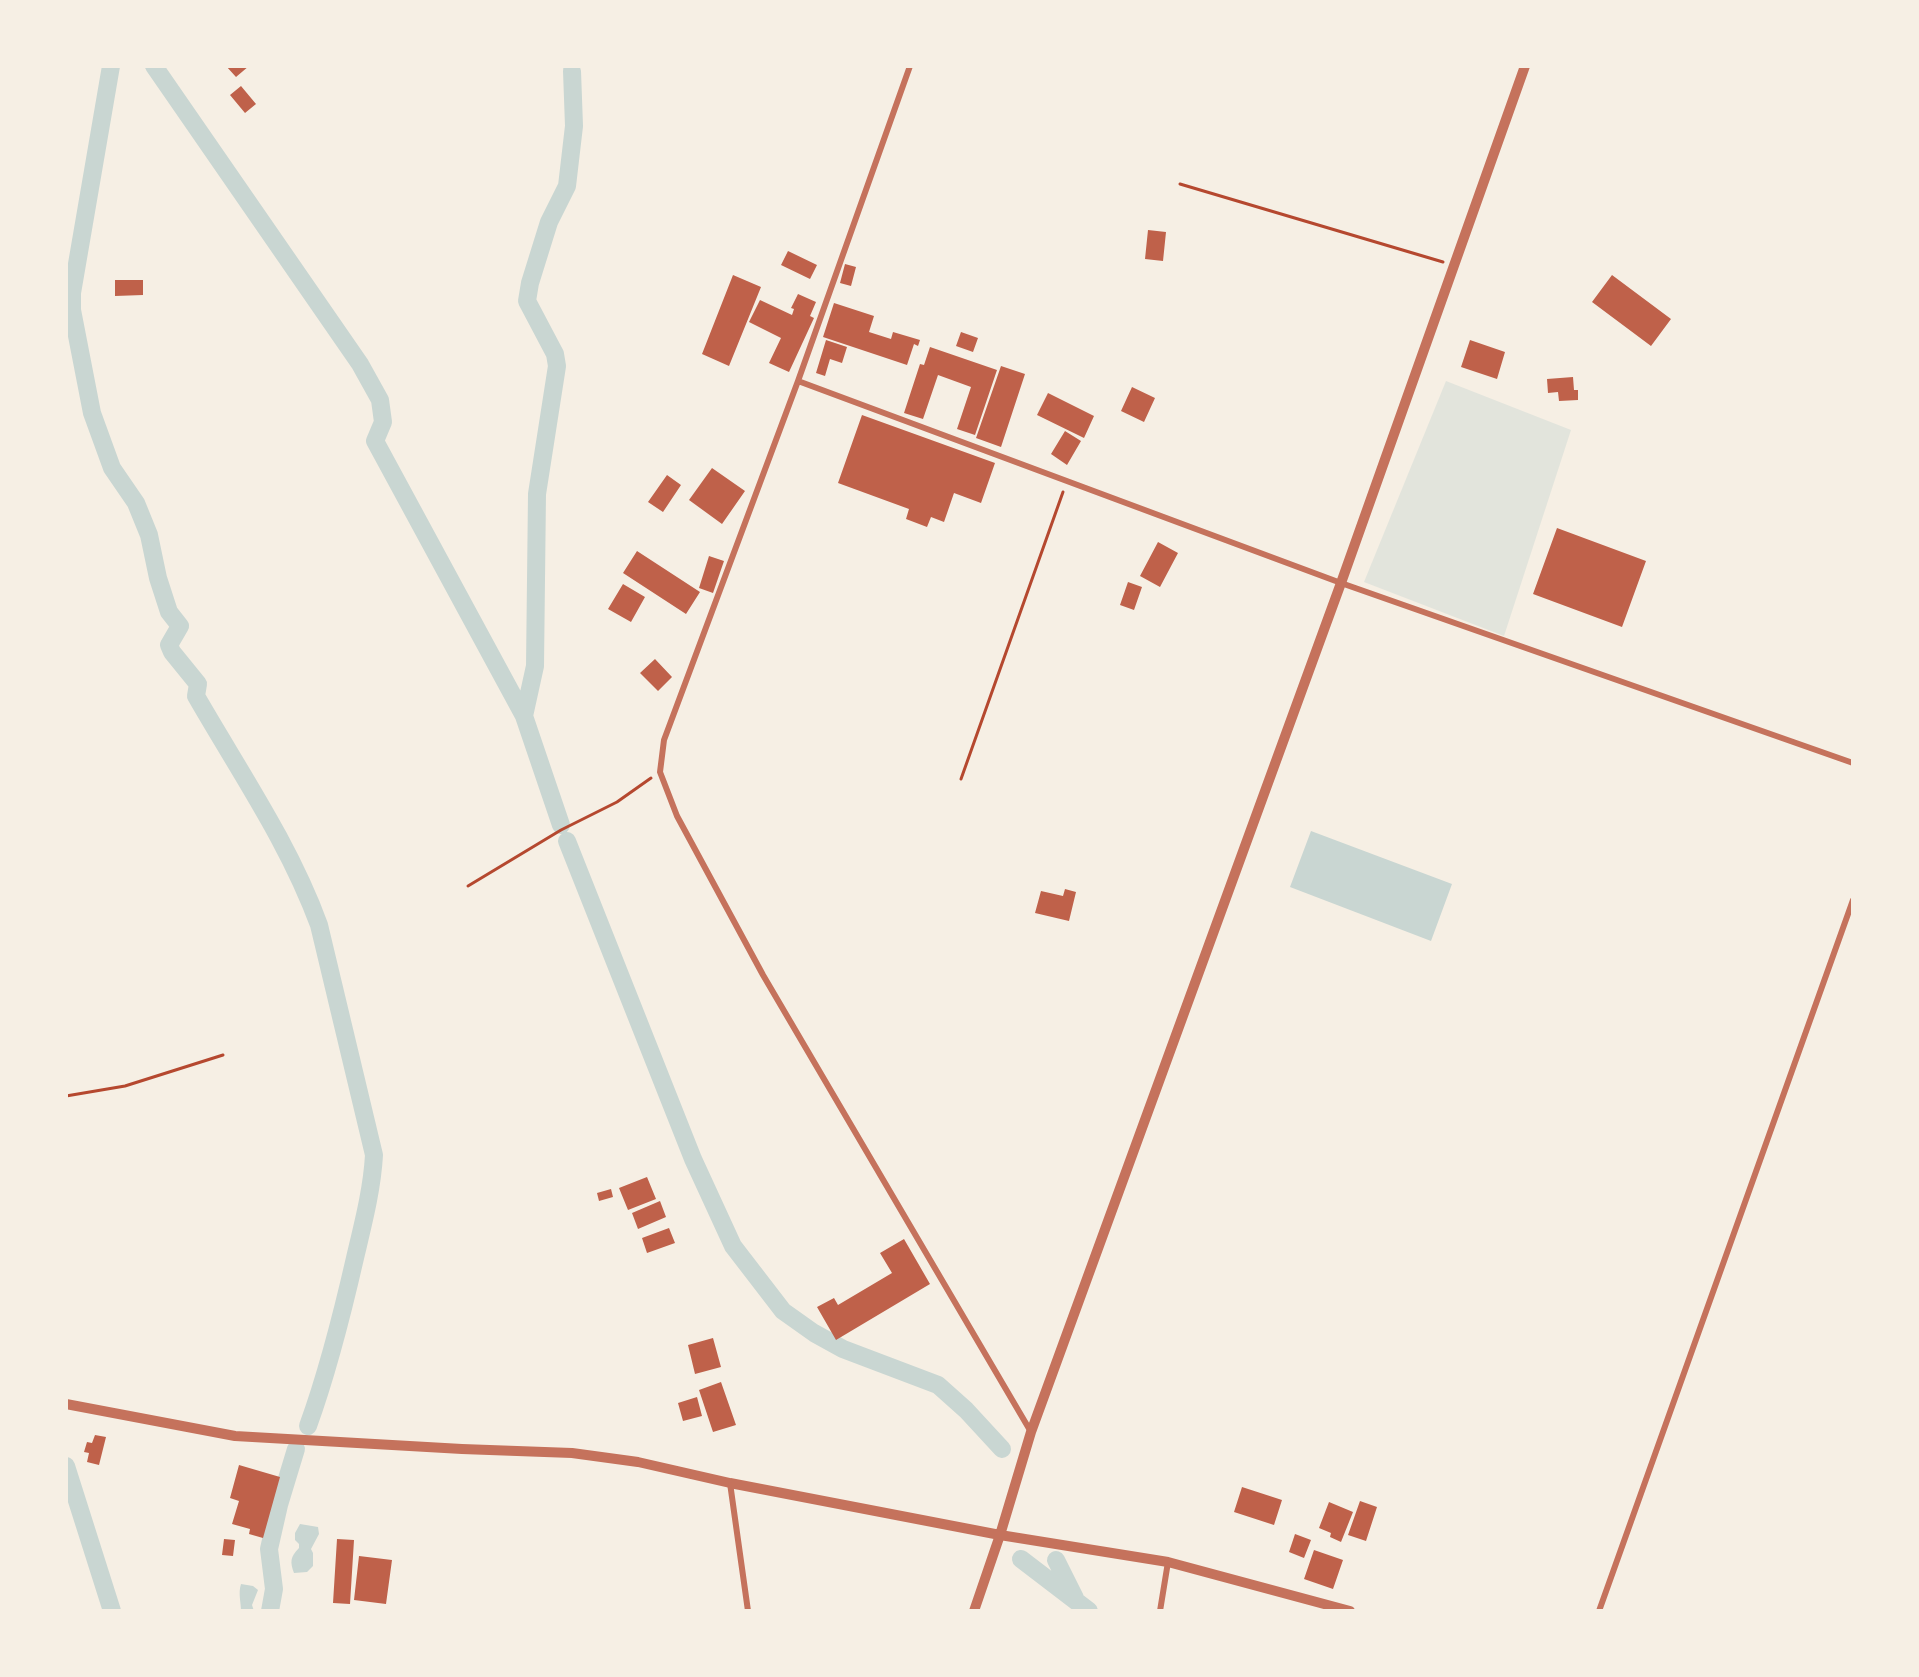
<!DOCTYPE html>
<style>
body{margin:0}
#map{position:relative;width:1919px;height:1677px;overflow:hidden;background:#f6efe4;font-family:Poppins,sans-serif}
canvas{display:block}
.frame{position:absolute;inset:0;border:68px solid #f6efe4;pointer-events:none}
</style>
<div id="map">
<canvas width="1919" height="1677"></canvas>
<div class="frame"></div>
</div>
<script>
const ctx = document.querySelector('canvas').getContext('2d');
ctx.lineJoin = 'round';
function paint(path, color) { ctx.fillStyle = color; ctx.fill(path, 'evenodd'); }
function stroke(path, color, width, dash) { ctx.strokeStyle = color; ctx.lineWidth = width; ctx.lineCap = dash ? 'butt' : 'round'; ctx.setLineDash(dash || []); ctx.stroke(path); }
const green = new Path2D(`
 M1446,381L1571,430L1504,636L1364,582Z`);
const water = new Path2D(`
 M1311,831L1452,884L1431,941L1290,887Z
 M300,1524L318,1527L319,1534L311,1549L313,1553V1566L307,1572L294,1573C290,1562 290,1557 299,1548V1544L295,1540V1533Z
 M241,1584L253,1586L258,1590L252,1605L254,1611H241C241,1602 238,1593 241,1584Z`);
const canal = new Path2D(`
 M111,66L72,293V310L92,413L112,468L136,503L149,535L158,578L169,612L180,626L169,645L172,652L198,684L196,696C239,771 289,843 319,925L374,1155C372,1190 363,1224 355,1258C342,1315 328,1371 308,1426
 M154,66L360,364L380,400L383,422L375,441L524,716L561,825
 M524,716L535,666L537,494L557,366L555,354L527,301L530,283L549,222L567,186L574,126L572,71
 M567,841L693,1159L733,1246L783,1311L814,1333L843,1349L938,1385L966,1410L1002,1449
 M66,1466L112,1611
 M1021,1559L1089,1611
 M1056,1560L1075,1598
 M270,1611L274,1589L269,1549L279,1505L296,1449`);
const building = new Path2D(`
 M226,66H249L236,77Z
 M241,86L256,104L245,113L230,95Z
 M1148,230L1166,232L1163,261L1145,259Z
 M788,251L817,265L810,279L781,265Z
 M845,264L856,267L851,286L840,283Z
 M733,275L761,287L729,366L702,354Z
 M1612,275L1671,319L1651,346L1592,302Z
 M115,280H143V295L115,296Z
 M798,294L816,302L810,316L814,318L789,372L769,363L781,338L749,322L760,300L792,315L794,309L791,308Z
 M834,303L874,316L869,332L891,339L893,332L920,340L918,346L914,344L907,365L823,337Z
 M961,332L978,338L973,352L956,346Z
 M826,340L847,347L842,363L830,359L825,376L816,373Z
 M1470,340L1505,352L1497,379L1461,367Z
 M930,347L997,370L975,435L957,429L971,387L938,375L923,419L904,413L920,364L924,365Z
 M1001,366L1025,374L1001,447L976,438Z
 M1573,377L1574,390H1578V400L1559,401L1558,392L1548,393L1547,379Z
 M1132,387L1155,398L1144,422L1121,411Z
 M1048,393L1094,416L1084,438L1037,415Z
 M862,415L995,463L981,503L954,493L944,522L931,517L927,527L906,519L909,509L838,483Z
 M1065,431L1081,441L1067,465L1051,454Z
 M712,468L745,491L722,524L689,500Z
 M667,475L681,485L663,512L648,502Z
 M1557,528L1646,561L1622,627L1533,594Z
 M1158,542L1178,553L1160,587L1140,576Z
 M637,551L700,592L686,614L623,573Z
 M709,556L724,561L713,593L699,588Z
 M1128,582L1142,587L1134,610L1120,605Z
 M623,584L645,597L631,622L608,609Z
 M655,659L672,677L658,691L640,673Z
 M1065,889L1076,892L1069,921L1035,913L1041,891L1063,896Z
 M647,1177L656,1199L628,1210L619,1188Z
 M611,1189L613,1197L599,1201L597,1193Z
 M660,1201L666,1217L638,1229L632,1213Z
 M669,1228L675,1243L647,1253L642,1238Z
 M904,1239L930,1284L836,1340L817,1307L834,1298L838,1305L892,1273L880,1253Z
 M713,1338L721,1367L695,1374L688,1345Z
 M721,1382L736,1425L713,1432L699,1390Z
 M697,1397L702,1416L683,1421L678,1403Z
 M95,1435L106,1437L99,1465L87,1462L89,1453L84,1452L87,1442L92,1443Z
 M239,1465L280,1477L263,1538L249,1534L250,1529L232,1524L239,1501L230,1498Z
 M1242,1487L1282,1500L1274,1525L1234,1512Z
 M1360,1501L1377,1507L1366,1541L1348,1535Z
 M1329,1502L1353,1512L1341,1542L1330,1537L1331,1533L1319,1528Z
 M1295,1534L1311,1540L1304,1558L1289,1552Z
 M224,1539L235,1540L233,1556L222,1555Z
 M337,1539L354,1540L350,1604L333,1603Z
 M1314,1550L1343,1560L1333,1589L1304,1579Z
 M359,1556L392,1560L386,1604L354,1600Z`);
const path = new Path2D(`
 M1180,184L1443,262
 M961,779L1063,492
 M468,886L561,830L617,802L651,778
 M66,1096L125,1086L223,1055`);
const minor = new Path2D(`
 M910,66L798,381L664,740L660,772L677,816L763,975L1031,1432
 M798,381L1341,583L1853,763
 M730,1483L748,1611
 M1160,1611L1168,1562
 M1599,1611L1853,900`);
const tertiary = new Path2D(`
 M66,1404L235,1436L462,1449L572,1453L638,1462L730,1483L1000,1535L1168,1562L1350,1611
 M974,1611L1000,1535L1031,1432L1341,583L1525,66`);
paint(green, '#e2e4dc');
paint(water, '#c9d6d2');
stroke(canal, '#c9d6d2', 18);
paint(building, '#bf614a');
stroke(path, '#b5482f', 3);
stroke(minor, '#c5725c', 6);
stroke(tertiary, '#c5725c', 10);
</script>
